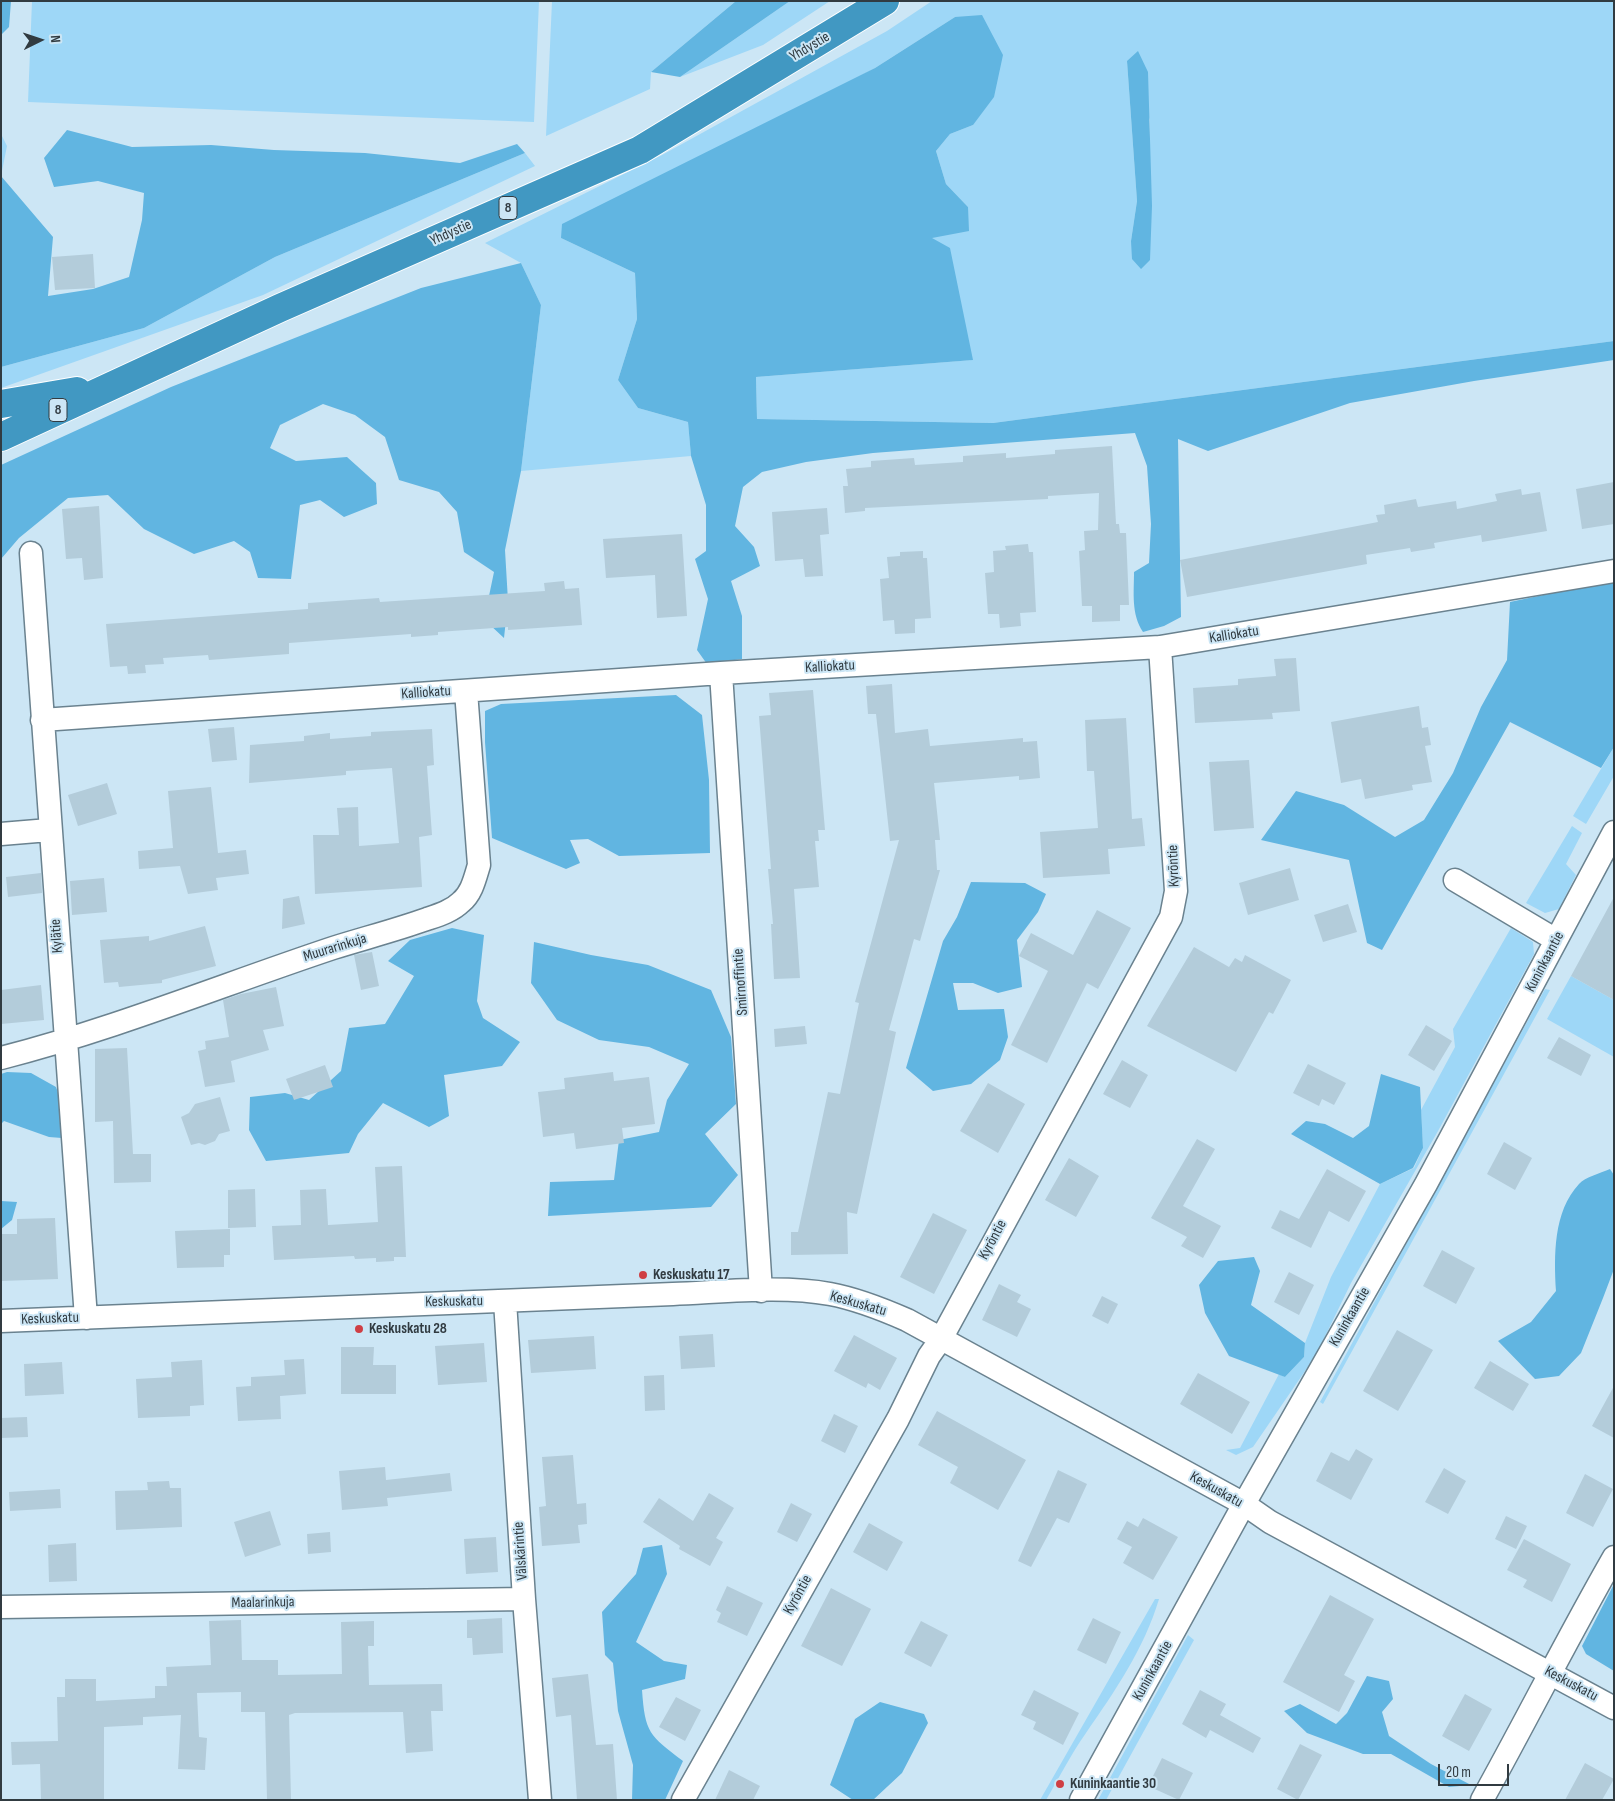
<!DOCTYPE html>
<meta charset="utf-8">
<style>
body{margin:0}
#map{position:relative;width:1615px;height:1801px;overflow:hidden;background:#cce6f5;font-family:"Sofia Sans Condensed",sans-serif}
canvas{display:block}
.frame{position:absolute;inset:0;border:2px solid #313b41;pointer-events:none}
.north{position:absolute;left:15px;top:15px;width:50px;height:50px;-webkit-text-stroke:4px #cce6f5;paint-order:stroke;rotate:86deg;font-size:14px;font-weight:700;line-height:20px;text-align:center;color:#313b41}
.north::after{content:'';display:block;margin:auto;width:18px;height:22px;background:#313b41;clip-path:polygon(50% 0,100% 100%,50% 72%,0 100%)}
.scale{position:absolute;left:1438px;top:1764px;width:71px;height:22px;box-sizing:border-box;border:2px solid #313b41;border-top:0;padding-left:6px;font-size:15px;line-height:18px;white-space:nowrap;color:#313b41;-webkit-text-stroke:4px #cce6f5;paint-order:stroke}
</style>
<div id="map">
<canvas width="1615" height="1801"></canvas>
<div class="frame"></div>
<div class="north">N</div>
<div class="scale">20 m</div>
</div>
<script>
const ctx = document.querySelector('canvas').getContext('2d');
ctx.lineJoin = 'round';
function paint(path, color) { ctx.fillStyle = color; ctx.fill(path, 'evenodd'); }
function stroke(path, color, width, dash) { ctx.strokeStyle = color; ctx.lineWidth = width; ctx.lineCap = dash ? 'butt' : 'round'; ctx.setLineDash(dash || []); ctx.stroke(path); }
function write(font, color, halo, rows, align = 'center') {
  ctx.font = font + ' "Sofia Sans Condensed",sans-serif'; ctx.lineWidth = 4; ctx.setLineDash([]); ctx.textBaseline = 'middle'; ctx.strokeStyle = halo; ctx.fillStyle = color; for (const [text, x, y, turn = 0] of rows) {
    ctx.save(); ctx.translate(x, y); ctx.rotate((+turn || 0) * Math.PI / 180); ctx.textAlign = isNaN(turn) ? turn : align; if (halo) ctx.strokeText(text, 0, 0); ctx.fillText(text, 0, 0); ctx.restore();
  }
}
const green = new Path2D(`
 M32,1H539L534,122L28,102Z
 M552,1H736L651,72L650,89L546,136Z
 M790,1H830L763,45L680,77Z
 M932,1H1614V341L993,423L757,419L756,377L972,360L931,238L968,207L946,184L936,151L950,134L973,125L955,17L875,68L561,238L635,273L637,319L618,380L638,408L688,422L691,456L521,471L541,305L521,263L485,243L662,155L887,31ZM1127,61L1150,120V260L1131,241L1137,201Z
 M1,134L7,146L1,176Z
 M525,153L535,166L263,295L1,388V367L144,328L275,257Z
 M1614,747V776L1586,824L1573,816Z
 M1572,826L1582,833L1566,864L1576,875L1559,909L1545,913L1526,903Z
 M1511,928L1533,942L1534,954L1438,1131L1351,1283L1316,1355L1253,1447L1236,1455L1226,1450L1240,1448L1279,1374L1285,1377L1304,1357L1305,1343L1331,1277L1380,1184L1414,1168L1423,1148L1421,1110L1455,1047L1453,1029Z
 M1571,976L1614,1000V1057L1547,1019Z
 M1545,989L1550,990L1323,1404L1320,1402Z
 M1155,1599H1159C1144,1649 1115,1691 1086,1733C1071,1754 1059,1778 1046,1800H1040Z
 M1188,1635L1194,1640L1106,1800H1098Z`);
const forest = new Path2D(`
 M1,1H11L9,27L1,35Z
 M736,1H790L680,77L651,72Z
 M982,15L1003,55L994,97L973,125L950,134L936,151L946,184L968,207L969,231L932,238L950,248L973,360L756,377L757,419L993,423L1614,341V360L1474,381L1350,403L1208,451L1178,439L1181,617L1164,626L1143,632C1131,614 1134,592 1134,572L1149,563L1151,524L1147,466L1135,433L873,453L806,462L762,472L743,487L735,526L754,547L760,566L731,581L742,616V659L707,664L697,650L708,599L695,559L706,551V505L691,456L688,422L638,408L618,380L637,319L635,273L561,238L562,224L875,68L955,17Z
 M1138,51L1148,72L1152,206L1150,260L1141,269L1132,259L1131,241L1137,201L1127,61Z
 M67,130L132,147L211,145L274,150L365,153L460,163L517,144L525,153L275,257L144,328L1,367V176L53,237L48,296L93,289L129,277L142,220L144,193L98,181L54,187L44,158Z
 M521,263L541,305L521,471L505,550L508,601L504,638L489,624V596L494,572L464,552L457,512L439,492L399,480L385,437L355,415L323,404L280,425L270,448L296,461L347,457L376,483L377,504L344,517L320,500L300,505L291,579L258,578L250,552L234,541L194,554L144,529L108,495L68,498L19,538L1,559V465L171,387L421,288Z
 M1614,580V747L1601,768L1510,722L1382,950L1367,943L1349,860L1261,840L1296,791L1344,805L1395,837L1424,820L1453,773L1481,707L1507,660L1510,602Z
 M676,695L702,715L709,780L710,853L619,856L588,839L570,840L580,863L566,869L492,838L485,742V711L501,704Z
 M971,882L1025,883L1046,894L1038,912L1017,940L1022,987L998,993L973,983H953L958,1010L1004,1009L1008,1037L1000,1060L971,1084L933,1091L906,1068L943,941L957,917Z
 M452,928L484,935L477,1001L483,1018L520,1042L502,1066L444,1075L449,1116L429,1127L383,1103L358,1134L349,1153L266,1161L249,1130L250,1097L285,1093L309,1100L341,1071L349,1028L385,1024L414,976L388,961L410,940Z
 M534,942L591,955L648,965L711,990L731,1037L736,1104L705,1134L738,1175L711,1207L548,1216L550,1182L614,1180L619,1140L659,1132L667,1100L689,1064L649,1047L599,1040L557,1020L531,983Z
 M7,1072L31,1073L56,1087L66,1116L62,1138L49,1137L4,1121L1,1124V1074Z
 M1381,1074L1420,1087L1423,1148L1413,1168L1380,1184L1291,1134L1306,1121L1325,1124L1353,1138L1369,1126Z
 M1610,1169L1614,1175V1269L1603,1298L1581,1353L1559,1376L1535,1379L1498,1341L1531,1322L1556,1291C1554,1256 1553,1212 1579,1184C1585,1177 1601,1173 1610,1169Z
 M1,1201L17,1202L12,1220L1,1229Z
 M1254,1257L1260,1271L1251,1305L1305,1343L1304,1357L1285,1377L1229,1356L1205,1313L1199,1285L1218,1261Z
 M662,1545L667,1574L636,1642L664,1661L687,1665L685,1679L642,1690C645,1733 649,1735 683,1761L665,1800H632L633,1765L618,1711L613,1663L605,1655L602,1612L636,1574L643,1548Z
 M1614,1584V1671L1586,1654L1582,1646Z
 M1367,1676L1389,1681L1393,1699L1382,1712L1389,1736L1431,1764L1471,1785L1449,1787L1391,1754H1363L1307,1733L1284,1711L1300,1704L1336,1724L1347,1713Z
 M880,1702L924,1714L928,1723L902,1773L873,1800H853L830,1785L855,1719Z`);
const building = new Path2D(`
 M93,254L95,288L55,290L52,257Z
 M1112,446L1116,524H1119L1120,533H1126L1129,605H1120V621L1092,622V606H1082L1079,551L1085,550L1084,531L1098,530L1099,493L1048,496V499L865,508V511L845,513L843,486H848L846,469L871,467V461L914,458L915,465L963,462V456L1006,453V458L1055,454V450Z
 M1614,482V524L1582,529L1576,489Z
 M1521,489L1522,495L1540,492L1547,531L1482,542L1481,535L1434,543L1435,548L1411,552L1410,548L1366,555L1367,564L1187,597L1180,560L1378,522L1376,515L1385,514L1384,505L1416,499L1418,507L1456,501L1457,509L1497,501L1495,494Z
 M99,506L103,578L84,580L82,558L66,559L62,509Z
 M827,508L829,534L820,535L823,576L805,577L803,559L775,561L772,512Z
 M682,534L687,616L657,618L655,575L606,578L603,539Z
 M1028,544L1029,552H1033L1036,612L1020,613L1021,626L1000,628L999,614H988L985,573L994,572L993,551L1006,550L1005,546Z
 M923,551V558H927L931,618L915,619V633L895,634L894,620L883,621L880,579L889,578L887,557L900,556V552Z
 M564,581L565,589L579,588L582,625L508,630V627L438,632V635L411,637V634L289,643V654L209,660L208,655L163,658L164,664L145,665L146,673L128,674L127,666L110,667L106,624L308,609V603L379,598L380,602L545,591L544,583Z
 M1296,658L1300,711L1272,713L1273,719L1195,723L1193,688L1238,685V679L1276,676L1274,659Z
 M892,684L895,733L928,729L930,746L1023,738V742L1037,741L1040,778L1019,780V776L934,783L940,840H935L937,870H940L920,941L914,939L889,1030L896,1032L857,1214L847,1212L848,1254L791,1255V1232H798L828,1092L840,1094L859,1003L855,1002L899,840L890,841L876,714H868L866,686Z
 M813,690L825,830H818L819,841H815L819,887L794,889L800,978L774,979L771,924H773L768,869H771L759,716L771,715L769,693Z
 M1419,706L1422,728L1428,727L1431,745L1425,746L1432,782L1412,785L1413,790L1365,799L1361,779L1341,783L1331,722Z
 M1126,718L1132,819L1142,818L1145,846L1108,849L1110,874L1043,878L1040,832L1098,828L1094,771H1087L1085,720Z
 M234,727L237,760L212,762L208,729Z
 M432,729L434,765L427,766L432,835L419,837L422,887L315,894L313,835H339L337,808L358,807L359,846L399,843L392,768L346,771V775L249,783L250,745L304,741V736L330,733V739L371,736V732Z
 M1249,760L1254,828L1214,831L1209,762Z
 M107,783L117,814L78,826L68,795Z
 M211,787L218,853L246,850L249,874L216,878L218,890L188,894L180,866L139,869L138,851L173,848L168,791Z
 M1290,868L1299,900L1248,915L1239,883Z
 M41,873L42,893L8,897L6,877Z
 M104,878L107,912L72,915L70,881Z
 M299,896L305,924L282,929L283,899Z
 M1614,897V1000L1571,976Z
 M1348,904L1357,932L1323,942L1314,915Z
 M1097,910L1131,928L1098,989L1087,983L1047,1063L1011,1045L1048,971L1019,956L1031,933L1073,955Z
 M205,926L216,966L162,980V983L119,987L118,982L104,983L100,940L149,936V941Z
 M1194,947L1229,967L1235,958L1242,962L1245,955L1291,980L1273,1014L1269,1012L1236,1072L1147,1026Z
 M372,952L379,986L361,990L354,955Z
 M41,985L44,1020L1,1024V990Z
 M276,987L284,1026L263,1030L269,1050L231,1061L235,1082L205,1087L198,1051L206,1049L205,1041L229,1037L223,1000L241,994Z
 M1426,1025L1452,1041L1434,1071L1408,1055Z
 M805,1026L807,1044L775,1047L774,1029Z
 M1559,1037L1591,1055L1581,1076L1547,1058Z
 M127,1048L133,1154H151V1182L114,1183L113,1121L95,1122V1049Z
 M1122,1060L1148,1075L1130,1108L1103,1094Z
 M1308,1064L1346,1083L1334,1105L1322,1099L1319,1106L1293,1093Z
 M325,1065L333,1087L294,1100L286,1079Z
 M613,1072L614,1081L649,1077L655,1124L622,1128L624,1143L576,1149L574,1133L543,1137L538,1092L565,1089L564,1078Z
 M988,1083L1025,1104L998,1153L960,1131Z
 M220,1097L230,1131L219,1134L215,1141L205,1145L199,1143L191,1145L181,1117L189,1113L195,1104Z
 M1197,1139L1215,1149L1183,1206L1221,1226L1203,1258L1181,1246L1187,1237L1151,1218Z
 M1504,1142L1532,1158L1515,1190L1487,1174Z
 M1069,1158L1099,1176L1076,1217L1045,1200Z
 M402,1166L406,1257H394V1261L376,1262V1258L355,1259L354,1256L274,1260L272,1226L301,1225L300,1190L326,1189L328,1225L378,1222L375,1167Z
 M1327,1169L1366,1191L1349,1222L1329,1211L1311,1248L1271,1228L1280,1210L1299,1219Z
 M255,1189L256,1227L228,1228V1190Z
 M933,1213L967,1230L934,1294L900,1277Z
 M55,1218L58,1279L1,1281V1234H17V1219Z
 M230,1229V1255H224V1267L177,1268L175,1231Z
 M1442,1250L1475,1268L1456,1304L1423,1286Z
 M1289,1272L1314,1285L1299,1315L1274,1302Z
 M999,1284L1021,1295L1017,1302L1031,1309L1017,1337L982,1320Z
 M1102,1296L1118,1304L1108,1324L1092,1316Z
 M1397,1330L1433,1350L1398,1411L1363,1391Z
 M713,1334L715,1367L681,1369L679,1336Z
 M854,1335L897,1358L880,1390L868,1383L866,1388L834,1371Z
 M594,1336L596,1369L531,1373L528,1340Z
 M484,1343L487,1382L438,1385L435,1346Z
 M341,1347H374L373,1365H396V1394H341Z
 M304,1359L306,1394L280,1396L281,1419L238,1421L236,1387L251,1386V1377L285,1375L284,1360Z
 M202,1360L204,1405L190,1406V1416L138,1418L136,1379L172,1377L171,1362Z
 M1490,1361L1529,1384L1513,1411L1474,1388Z
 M62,1362L64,1394L25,1396L24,1364Z
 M1198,1373L1250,1402L1232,1434L1180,1404Z
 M664,1375L665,1410L645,1411L644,1376Z
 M1614,1386V1438L1592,1426Z
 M937,1411L1026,1460L998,1510L950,1483L958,1467L918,1445Z
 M834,1414L858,1426L845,1453L821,1441Z
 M27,1417L28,1437L1,1438V1418Z
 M1356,1449L1373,1459L1351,1500L1316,1481L1331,1452L1349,1461Z
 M573,1455L577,1504L586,1503L587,1524L578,1525L580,1543L542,1546L539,1507L546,1506L542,1457Z
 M385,1467L386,1480L450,1473L452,1491L387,1498L388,1506L342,1510L339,1471Z
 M1444,1468L1466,1481L1448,1514L1425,1502Z
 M1058,1470L1087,1484L1069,1523L1057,1518L1031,1567L1018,1561Z
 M1585,1474L1613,1489L1593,1527L1566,1513Z
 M169,1481L170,1488H181L182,1527L116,1530L115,1491L148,1490L147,1482Z
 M60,1489L61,1508L10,1511L9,1492Z
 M709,1493L734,1508L716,1538L723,1542L710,1566L679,1549L680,1546L643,1522L659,1498L693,1521Z
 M791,1503L812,1514L797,1542L777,1532Z
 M270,1511L281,1545L245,1557L234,1522Z
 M1506,1516L1527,1526L1516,1549L1495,1539Z
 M1143,1518L1178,1537L1153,1580L1123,1563L1132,1547L1117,1539L1127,1521L1138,1527Z
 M869,1523L903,1542L887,1571L853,1552Z
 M330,1532L331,1552L308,1554L307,1534Z
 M496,1537L498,1572L466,1574L464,1539Z
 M1524,1539L1571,1564L1552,1602L1523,1587L1527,1580L1507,1570Z
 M76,1543L77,1581L49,1582L48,1545Z
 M727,1586L763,1603L747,1636L717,1622L721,1613L716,1610Z
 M831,1588L871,1609L842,1666L801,1646Z
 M1330,1595L1374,1619L1344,1675L1355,1681L1339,1712L1283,1682Z
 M502,1618L503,1653L473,1655L472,1638H467V1620Z
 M1093,1618L1121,1632L1106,1664L1077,1650Z
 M241,1620L242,1660H278V1675L342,1674L341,1622L374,1621V1646H368L369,1685L442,1684L443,1711H431L433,1751L406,1753L403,1712L295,1713L289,1715L291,1800H267L265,1712H241V1692L197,1693L199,1737L207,1738L205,1770L178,1769L181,1715L143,1717V1725L104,1727V1800H41L40,1764L12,1765L11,1742L58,1741L57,1697H65V1679H96V1701L155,1698V1686H167L166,1667L211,1665L209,1621Z
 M921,1621L948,1635L931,1667L904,1653Z
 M588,1674L596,1745L613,1744L617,1800H577L571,1715L556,1717L552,1678Z
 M1034,1690L1079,1713L1063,1745L1033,1729L1036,1722L1021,1715Z
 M1200,1690L1226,1704L1220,1715L1261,1738L1253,1753L1210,1730L1206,1738L1182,1724Z
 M1465,1694L1492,1709L1469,1751L1442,1736Z
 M676,1697L701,1710L685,1741L659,1727Z
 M1300,1744L1322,1755L1298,1800L1277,1789Z
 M1162,1758L1193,1773L1179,1800L1148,1786Z
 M1585,1763L1614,1779L1602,1800H1565Z
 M729,1770L760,1786L753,1800H715Z`);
const minor = new Path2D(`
 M31,553L86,1318
 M721,673L761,1291
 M42,720L721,673L1160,647L1614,571
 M1,834L49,830
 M1455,880L1556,940
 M1,1058C114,1029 222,985 333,948C365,938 396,930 427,919C439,915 452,911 461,902C472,893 475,878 479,865L466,691
 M505,1301L524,1599L540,1800
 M1,1321L673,1294C723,1292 781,1285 830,1294C857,1299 882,1309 907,1320L1244,1504L1270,1522L1614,1708
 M1,1607L524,1599
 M683,1800L898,1419L929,1356L941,1339L1171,917L1176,891L1160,647
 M1081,1800L1244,1504L1426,1184L1614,832
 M1482,1800C1527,1719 1568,1637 1614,1557`);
const highway = new Path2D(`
 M1,404L77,391
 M1,437L280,308L640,150L885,1`);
const markers = [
 [643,1275,5,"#cf3f44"],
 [359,1329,5,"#cf3f44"],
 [1060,1784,5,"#cf3f44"]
];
const shields = [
 [508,208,18],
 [58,410,18]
];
const shieldNames = [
 ["8",508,208],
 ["8",58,410]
];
const streetNames = [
 ["Yhdystie",810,47,-31],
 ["Yhdystie",451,233,-24],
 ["Kalliokatu",1234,635,-9],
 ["Kalliokatu",830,667,-3],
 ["Kalliokatu",426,693,-4],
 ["Kyröntie",1174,866,-92],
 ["Kylätie",57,936,-94],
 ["Muurarinkuja",335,948,-17],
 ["Kuninkaantie",1545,962,-62],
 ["Smirnoffintie",741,982,-94],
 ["Kyröntie",993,1240,-62],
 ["Keskuskatu",454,1302,-1],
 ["Keskuskatu",858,1304,16],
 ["Kuninkaantie",1350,1317,-60],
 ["Keskuskatu",50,1319,-2],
 ["Keskuskatu",1216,1490,29],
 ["Välskärintie",521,1551,-94],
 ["Kyröntie",798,1595,-61],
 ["Maalarinkuja",263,1603,-1],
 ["Kuninkaantie",1153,1671,-61],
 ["Keskuskatu",1571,1684,28]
];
const poiNames = [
 ["Keskuskatu 17",653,1275],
 ["Keskuskatu 28",369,1329],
 ["Kuninkaantie 30",1070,1784]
];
paint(green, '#9ed7f7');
paint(forest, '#61b5e1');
paint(building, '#b3ccda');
stroke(minor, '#6a828f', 25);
stroke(highway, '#fff', 30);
stroke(minor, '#fff', 22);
stroke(highway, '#4198c2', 28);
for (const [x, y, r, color] of markers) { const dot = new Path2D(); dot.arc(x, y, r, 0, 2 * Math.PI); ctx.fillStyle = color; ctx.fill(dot); stroke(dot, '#cce6f5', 2); }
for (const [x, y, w] of shields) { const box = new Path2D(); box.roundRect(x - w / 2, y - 11.5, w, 23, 4); ctx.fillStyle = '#cce6f5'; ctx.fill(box); stroke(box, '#313b41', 1); }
write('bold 14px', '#313b41', null, shieldNames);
write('15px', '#313b41', '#cce6f5', streetNames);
write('bold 15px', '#313b41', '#cce6f5', poiNames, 'left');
</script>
